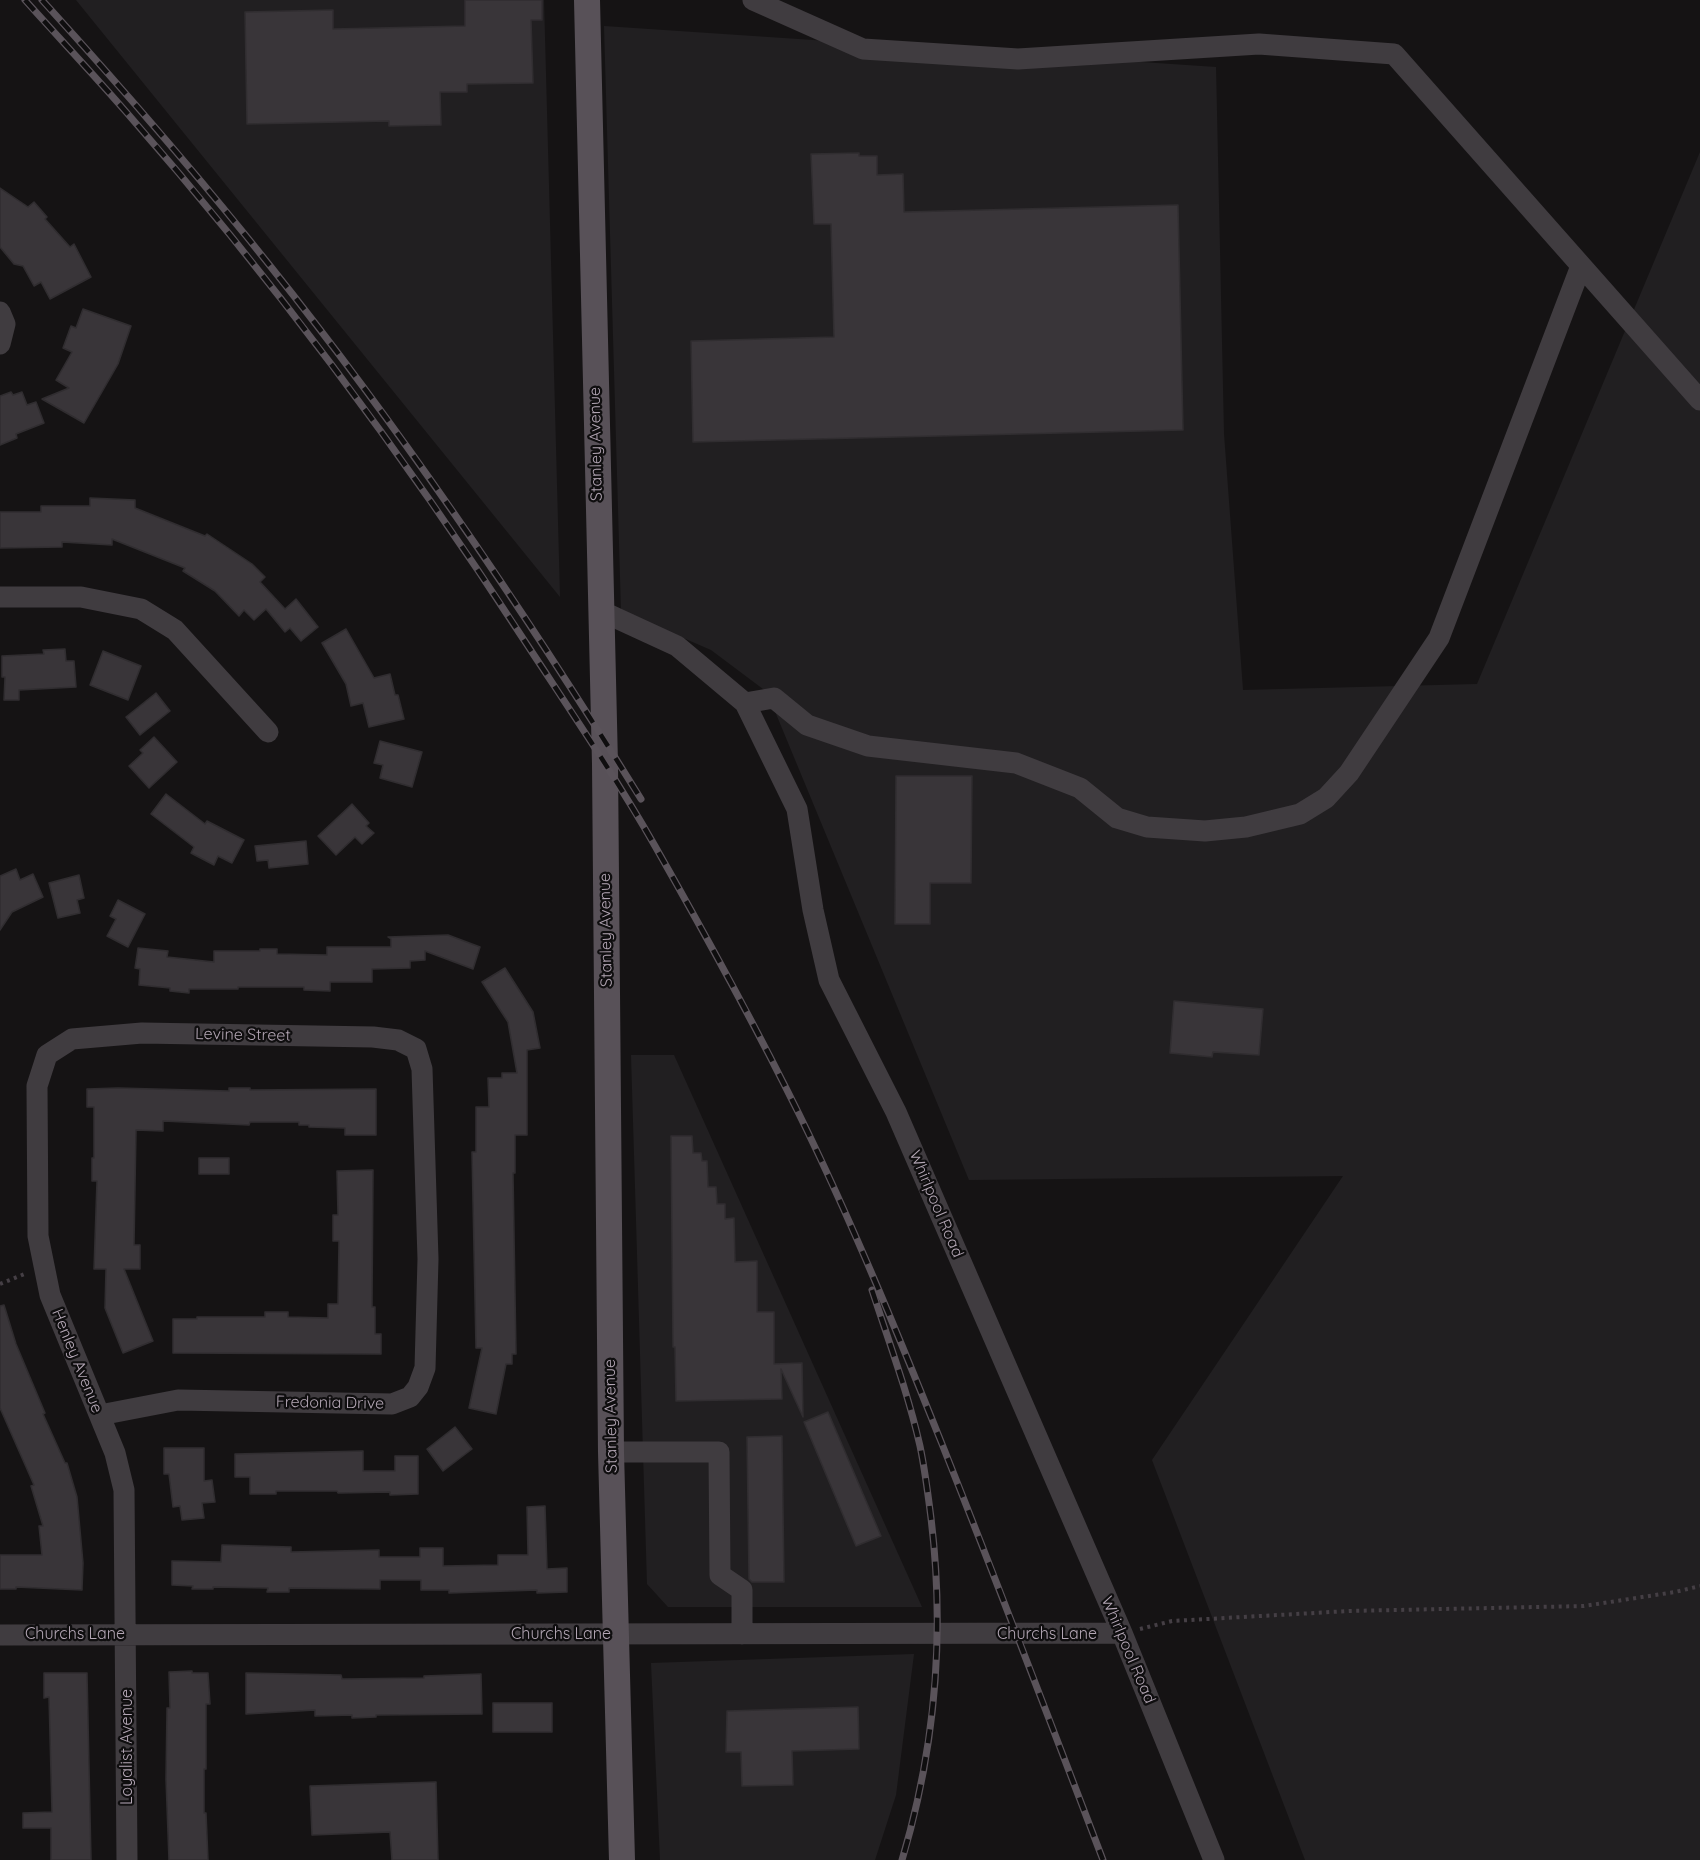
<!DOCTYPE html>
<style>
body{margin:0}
canvas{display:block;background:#151314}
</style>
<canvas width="1700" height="1860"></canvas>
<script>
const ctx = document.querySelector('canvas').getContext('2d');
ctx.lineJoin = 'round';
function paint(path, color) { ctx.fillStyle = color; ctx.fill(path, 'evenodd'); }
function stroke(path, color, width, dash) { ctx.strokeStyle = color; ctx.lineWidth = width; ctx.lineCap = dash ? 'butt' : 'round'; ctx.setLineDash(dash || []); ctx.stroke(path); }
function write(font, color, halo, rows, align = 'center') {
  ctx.font = font + ' Quicksand,sans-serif'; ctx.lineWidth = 4.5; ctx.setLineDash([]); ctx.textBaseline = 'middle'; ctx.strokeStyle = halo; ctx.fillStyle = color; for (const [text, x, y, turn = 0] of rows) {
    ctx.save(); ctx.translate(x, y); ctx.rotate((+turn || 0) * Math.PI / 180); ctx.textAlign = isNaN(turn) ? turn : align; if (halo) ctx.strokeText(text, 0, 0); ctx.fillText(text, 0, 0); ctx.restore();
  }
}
const built = new Path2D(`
 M76,0H544L560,597Z
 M604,26L1216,67L1224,434L1243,690L1477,684L1700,152V1860H1305L1152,1460L1343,1176L969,1180L767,692L711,650L621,611Z
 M631,1055H674L922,1607H668L647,1584Z
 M914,1654L896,1795L875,1860H660L651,1663Z`);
const building = new Path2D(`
 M465,0H542V20H531L533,83L467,84V92H440L441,125L389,126V121L247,124L245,12L333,10V29L465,26Z
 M859,153V156H877V175L903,174L904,212L1178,205L1183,430L693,442L691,341L834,337L831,224H814L811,154Z
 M0,188L28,207L34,202L47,217L45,219L70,247L74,244L91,277L50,299L41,282L34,286L23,266L14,264L0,247Z
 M83,309L131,326L118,364L84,423L42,399L69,388L56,380L72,352L63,348L71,326L76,328Z
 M11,392L13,395L22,392L27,405L36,402L44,423L16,434L17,438L0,445V396Z
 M90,498L135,500V508L205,536L207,534L252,564L265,577L260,582L285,609L296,599L318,627L301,641L290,628L285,632L266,609L254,620L244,610L239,616L215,591L183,571L185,568L112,539V545L62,542V547L0,548V512H41V506H90Z
 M346,629L374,678L390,674L395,695H398L404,719L369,727L363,703L351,706L346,684L322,643Z
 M65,649L66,661H74L76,687L19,690V700H4L5,677H2V656L44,654L43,650Z
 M103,651L141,666L128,700L90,685Z
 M156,693L170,711L140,735L126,717Z
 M154,737L177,762L149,788L129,766L143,753L140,750Z
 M380,741L422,752L412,787L380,778L383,765L374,763Z
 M896,776H972L971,883H930V924H895Z
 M166,794L205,824L207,821L244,840L232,863L218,856L214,865L191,853L194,847L151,814Z
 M352,804L369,823L366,826L374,833L362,844L355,837L336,855L318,836Z
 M306,841L308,864L269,868L268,860L257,861L255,846Z
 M16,869L20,880L33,874L43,897L12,912L0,930V876Z
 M79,875L84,898L77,900L80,913L58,918L49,883Z
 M118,900L145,914L128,947L107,936L116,919L110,916Z
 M448,935L480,947L473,969L425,951V960L410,961V968L372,969V982H330V991L304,990V987H238V989H189V993L170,991V988L139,985L140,969L135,968L138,948L168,951L167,957L214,962V951H260V949H277V954L327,955V947H391V939L388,937Z
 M505,968L533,1012L540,1048L527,1050V1135H515V1173H513L516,1354H512V1364H506L496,1414L469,1408L482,1348H476L472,1152H476V1107H489L488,1078H502V1073H517L508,1022L482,982Z
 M1174,1001L1263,1009L1259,1055L1213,1052L1212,1057L1170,1053Z
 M118,1088L229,1091V1088H250V1090L376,1089V1135H345V1128L309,1127V1125H299V1122H250L249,1125L163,1121V1131L136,1130L134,1245H140V1269H124L153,1341L123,1353L105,1308L106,1269H94L97,1181H92V1158H94V1107H87V1089Z
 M671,1136H692L693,1153H701L702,1161H707L708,1187H716L717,1204H725V1219L734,1218L735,1262L757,1261V1312H774V1364L802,1363L803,1417L781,1369L782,1399L676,1401L675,1347H673Z
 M199,1158H229V1174H199Z
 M373,1170L372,1307H375V1334H381V1354L173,1353V1319H197V1317H265V1312H288V1317L328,1318V1304H338L339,1241H333V1215H338L337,1171Z
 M4,1305L16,1344L45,1413L43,1414L65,1463H67L77,1497L83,1563L82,1590L16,1587V1589H0V1555H42L39,1526H43L31,1486L34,1485L0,1408V1306Z
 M828,1412L881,1536L856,1546L804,1422Z
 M455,1427L472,1449L443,1471L427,1449Z
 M782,1436L784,1582H752L749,1579L747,1437Z
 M164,1448H204V1481L212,1480L215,1502L202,1503L204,1518L182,1520L180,1506L173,1507L169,1474H164Z
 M363,1451V1471H395V1456H418V1494L390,1495V1492L338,1493L337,1491H276V1494H250V1477H235V1454Z
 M545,1506L547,1569L567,1568V1592L537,1593V1590L449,1593V1590H421V1580H380V1589L289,1588V1592H267L268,1588L213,1587V1589H192L193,1586L172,1585V1561L221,1562L222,1545L291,1547V1552L379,1550V1557H420V1548H443V1566L498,1565V1555H528L527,1507Z
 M192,1671V1673H208L210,1704H206V1769H204V1813H206L208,1860H169L166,1779L167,1708H170L169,1672Z
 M44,1673H87L91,1860H51V1828H23V1813L52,1812L49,1697L44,1698Z
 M246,1673L341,1675L342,1679L424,1678V1676L481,1674L482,1714L376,1715V1717L352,1718V1715L315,1716V1710L246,1714Z
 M493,1703H552V1732H493Z
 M858,1707L859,1749L792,1751L793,1785L742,1786L741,1752H726L727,1711Z
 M436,1782L438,1860H392L390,1832L312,1835L310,1786Z`);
const path = new Path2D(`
 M0,1284L27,1273
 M1140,1629L1172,1621L1349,1611L1584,1606L1675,1592L1700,1586`);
const minor = new Path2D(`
 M753,0L863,49L1018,59L1259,44L1394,54L1700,400
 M0,312L5,324L0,344
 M0,597H81L141,609L175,630L268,732
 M601,611L677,646L745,703L797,809L813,910L829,980L896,1112L1122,1633L1214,1860
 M745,703L774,698L807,725L868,746L1016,763L1080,788L1117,818L1147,827L1205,831L1246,827L1300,814L1326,798L1349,773L1439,638L1581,266
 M100,1415L178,1400L392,1404L410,1397L418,1387L425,1368L428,1259L422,1069L416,1049L398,1040L373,1037L142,1033L72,1039L47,1055L37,1086L38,1236L50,1295L115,1453L124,1490L127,1860
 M611,1452H719L720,1575L742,1590V1634
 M0,1635L1122,1633`);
const major = new Path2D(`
 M587,0L605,764L611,1452L622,1860`);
const rail = new Path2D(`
 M25,0C59,38 94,75 127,113C273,279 406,458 526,643C570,710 615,776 655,846C705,934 754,1023 799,1114C852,1222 897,1332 942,1444C997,1582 1050,1721 1103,1860
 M42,0C121,87 198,175 271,267C406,436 527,615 641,799
 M872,1290C889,1342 908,1393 920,1446C925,1470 928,1494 931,1518C945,1633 935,1749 902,1860`);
const streetNames = [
 ["Stanley Avenue",596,444,-91],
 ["Stanley Avenue",606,930,-91],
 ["Levine Street",243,1035,1],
 ["Whirlpool Road",936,1204,67],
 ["Henley Avenue",77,1361,68],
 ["Fredonia Drive",330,1403,1],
 ["Stanley Avenue",611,1416,-91],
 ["Churchs Lane",75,1634],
 ["Churchs Lane",561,1634],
 ["Churchs Lane",1047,1634],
 ["Whirlpool Road",1128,1650,67],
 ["Loyalist Avenue",127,1747,-90]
];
paint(built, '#211f21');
paint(building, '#393539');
stroke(building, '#302d30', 1.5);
stroke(path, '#453f45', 4, [3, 4.5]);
stroke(minor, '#403c40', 21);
stroke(major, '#585158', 26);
stroke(rail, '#5a535a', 7);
stroke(rail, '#0f0e0f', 4.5, [14]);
write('16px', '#b3a6b4', '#0f0e0f', streetNames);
</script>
